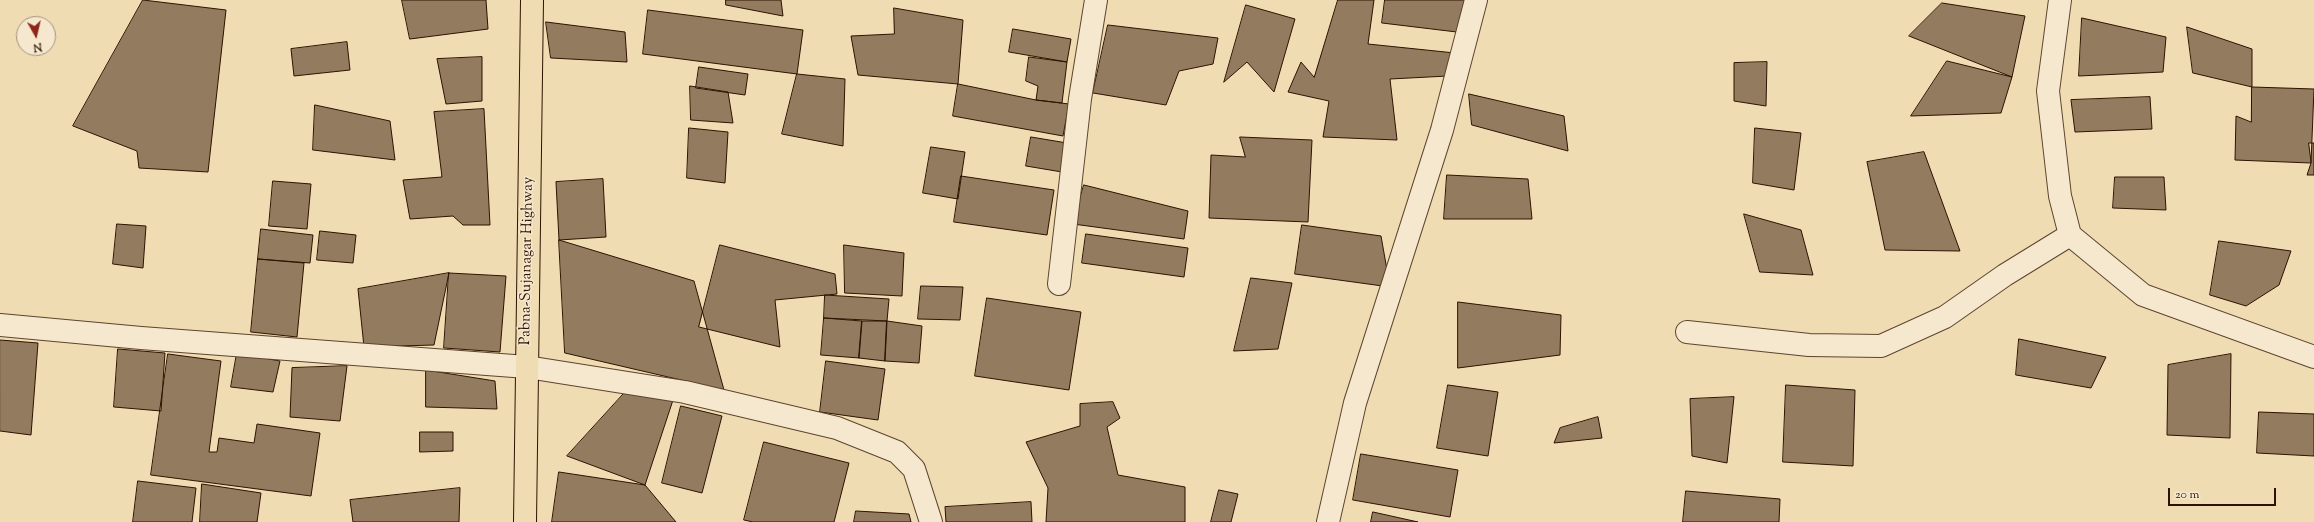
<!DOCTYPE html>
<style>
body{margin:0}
#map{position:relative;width:2314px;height:522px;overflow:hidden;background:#efdcb3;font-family:"Sorts Mill Goudy",serif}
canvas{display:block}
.north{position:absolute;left:16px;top:16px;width:40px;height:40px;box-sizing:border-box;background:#f5e8ce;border:1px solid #a5927c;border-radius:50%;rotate:172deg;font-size:11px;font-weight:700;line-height:16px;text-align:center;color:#2e1201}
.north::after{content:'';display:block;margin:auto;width:14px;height:18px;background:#8f2418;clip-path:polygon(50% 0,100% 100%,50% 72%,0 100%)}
.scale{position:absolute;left:2168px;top:488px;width:108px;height:18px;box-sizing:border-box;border:2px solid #2e1201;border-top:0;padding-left:5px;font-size:12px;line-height:14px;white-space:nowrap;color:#2e1201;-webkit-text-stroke:3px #f5e8ce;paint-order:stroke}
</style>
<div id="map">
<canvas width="2314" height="522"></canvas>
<div class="north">N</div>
<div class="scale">20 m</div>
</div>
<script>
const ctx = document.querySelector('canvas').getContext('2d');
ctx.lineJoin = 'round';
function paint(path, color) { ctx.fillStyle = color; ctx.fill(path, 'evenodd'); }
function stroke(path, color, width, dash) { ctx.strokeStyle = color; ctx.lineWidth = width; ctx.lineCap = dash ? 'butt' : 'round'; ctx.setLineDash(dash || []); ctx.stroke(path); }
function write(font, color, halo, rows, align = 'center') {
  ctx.font = font + ' "Sorts Mill Goudy",serif'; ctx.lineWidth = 3; ctx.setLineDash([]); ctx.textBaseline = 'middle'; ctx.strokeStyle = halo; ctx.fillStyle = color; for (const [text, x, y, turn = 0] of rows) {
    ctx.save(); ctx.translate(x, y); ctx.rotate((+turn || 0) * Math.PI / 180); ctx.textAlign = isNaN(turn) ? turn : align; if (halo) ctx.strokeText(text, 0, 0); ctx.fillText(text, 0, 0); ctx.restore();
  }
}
const building = new Path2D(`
 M143,0L226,10L208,172L139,168L137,151L73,126Z
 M402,0H486L488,29L410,39Z
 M726,0H781L783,16L726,5Z
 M1338,0H1374L1368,44L1455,53L1448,76L1390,79L1397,140L1323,137L1329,101L1288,92L1301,62L1314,77Z
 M1385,0H1468L1465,33L1382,23Z
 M1942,3L2025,16L2012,77L1909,36Z
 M1246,5L1295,19L1274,92L1247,62L1224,82Z
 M894,8L963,20L958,84L858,75L851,36L894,34Z
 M648,10L803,30L797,74L643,54Z
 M2082,18L2166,37L2163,72L2079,76Z
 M546,22L625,32L627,62L551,58Z
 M1108,25L1218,38L1213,64L1179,71L1166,105L1093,93Z
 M2187,27L2252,49V87L2193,73Z
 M1013,29L1071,39L1067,62L1009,52Z
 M347,42L350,70L294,76L291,49Z
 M482,57V101L446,104L437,59Z
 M1029,57L1067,62L1062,103L1036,100L1038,86L1026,81Z
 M1947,61L2012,77L2001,113L1911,116Z
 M1767,62L1766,106L1734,101V63Z
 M699,67L748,74L745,95L696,88Z
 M797,74L845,79L843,146L782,134Z
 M958,84L1036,100L1069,104L1063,136L953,116Z
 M690,86L728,92L733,123L691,120Z
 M2252,87L2314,89L2311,163L2235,160L2236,116L2251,122Z
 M1469,94L1564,116L1568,151L1472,125Z
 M2150,97L2152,129L2075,132L2071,100Z
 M315,105L390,121L395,160L313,150Z
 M484,109L490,225H463L453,216L410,219L403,180L442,177L434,112Z
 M689,128L728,132L725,183L687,178Z
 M1755,128L1801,133L1794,190L1753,183Z
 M1031,137L1067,143L1062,172L1026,166Z
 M1240,137L1312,140L1308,222L1209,218L1211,155L1245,157Z
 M2309,143H2314V175H2307L2311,163Z
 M931,147L965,152L958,199L923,193Z
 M1924,152L1960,251L1885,250L1867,162Z
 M1447,175L1528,179L1532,219H1444Z
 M961,176L1054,190L1047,235L954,222Z
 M2115,177H2164L2166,210L2113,208Z
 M603,179L606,237L559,240L556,182Z
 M273,181L311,184L307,229L269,226Z
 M1084,185L1188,211L1184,239L1073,224Z
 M1744,214L1801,230L1813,275L1760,272Z
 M117,224L146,226L143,268L113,264Z
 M1302,225L1381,236L1390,287L1295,274Z
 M261,229L313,235L310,263L258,259Z
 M320,231L356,235L353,263L317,260Z
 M1086,234L1188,248L1184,277L1082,263Z
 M559,240L694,281L724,390L565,353Z
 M2219,241L2291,251L2279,285L2246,306L2210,295Z
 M720,245L835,274L837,294L775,300L780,347L699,327Z
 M844,245L904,253L902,296L845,293Z
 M258,259L304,263L297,337L251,332Z
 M449,273L506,276L500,352L444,348Z
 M449,273L434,345L364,347L358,289Z
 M1251,278L1292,283L1278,349L1234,351Z
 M921,286L963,287L960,320L918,319Z
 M825,295L889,299L887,321L824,318Z
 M987,298L1081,312L1069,390L975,376Z
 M1458,302L1561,315L1560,355L1458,368Z
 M824,318L862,321L859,358L821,355Z
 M862,321H887L885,361L859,358Z
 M887,321L922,326L919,363L885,361Z
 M2019,339L2106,357L2091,388L2016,375Z
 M0,340L38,343L31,435L0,431Z
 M118,349L165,353L161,411L114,407Z
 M237,353L280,361L273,392L231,387Z
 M168,354L221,361L209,452H217L219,438L254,443L257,424L320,433L311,496L151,475Z
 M2231,354L2230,438L2167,435L2168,365Z
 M826,361L885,369L878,420L820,412Z
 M347,366L340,421L290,417L292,368Z
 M426,370L495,381L497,409L426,407Z
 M1448,385L1498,392L1488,456L1437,448Z
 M1786,385L1855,390L1853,466L1783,462Z
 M628,389L674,397L645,485L567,456Z
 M1734,397L1727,463L1692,456L1690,399Z
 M1113,402L1120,418L1107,427L1118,475L1185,487V522H1046L1048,488L1026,442L1080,426V404Z
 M681,406L722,416L702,493L662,483Z
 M2259,412L2314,414V456L2257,453Z
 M1598,417L1602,438L1554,443L1560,428Z
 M420,432H453V451L420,452Z
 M764,442L849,463L834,522H753L744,520Z
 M1361,454L1458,470L1450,517L1353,500Z
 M559,472L645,485L676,522H552Z
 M138,481L196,488L192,522H133Z
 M202,484L261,493L257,522H200Z
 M460,488L459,522H353L350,500Z
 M1219,490L1238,494L1231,522H1211Z
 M1686,491L1780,499L1779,522H1683Z
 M1031,502L1032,522H946L945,507Z
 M856,511L909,514L911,522H854Z
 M1373,512L1418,522H1371Z`);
const street = new Path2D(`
 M2060,0L2048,91L2060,196L2070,235L2143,295L2314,357
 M1059,284L1080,99L1096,0
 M0,325L141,338L527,367L685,392L837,428L897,452L914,469L931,522
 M1687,332L1809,345L1881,346L1945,317L2005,275L2070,235
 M1328,522L1355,403L1442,130L1476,0`);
const highway = new Path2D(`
 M525,522L532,0`);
const streetNames = [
 ["Pabna-Sujanagar Highway",528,261,-89]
];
paint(building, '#927b5e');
stroke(building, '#2e1201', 1);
stroke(street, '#5e442e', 24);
stroke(highway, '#2e1201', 24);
stroke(street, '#f5e8ce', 22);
stroke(highway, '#efdcb3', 22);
write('15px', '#2e1201', '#f5e8ce', streetNames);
</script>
